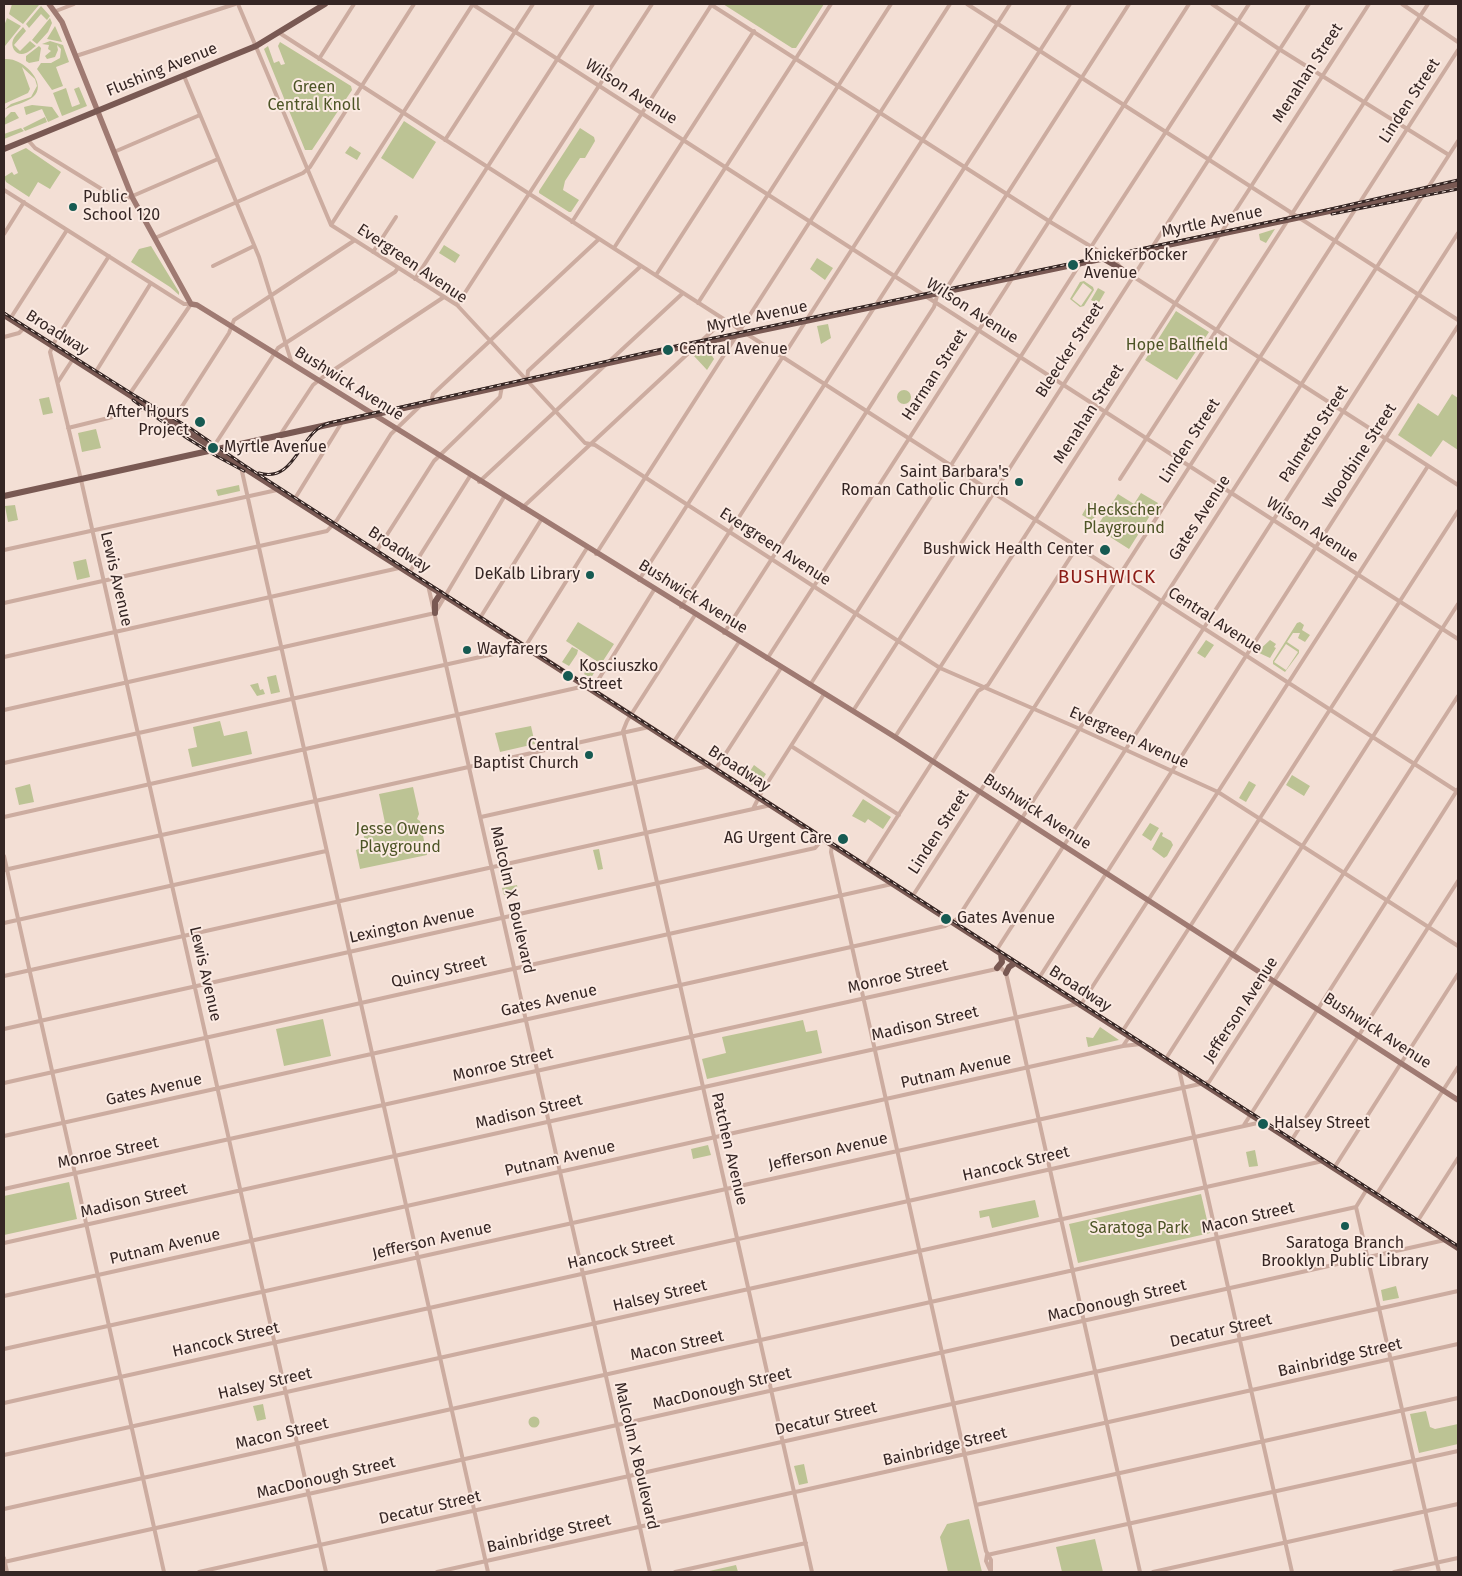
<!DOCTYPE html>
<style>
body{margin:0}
#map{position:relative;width:1462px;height:1576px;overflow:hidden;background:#f3dfd5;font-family:"Fira Sans",sans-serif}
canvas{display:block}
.frame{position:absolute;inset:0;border:5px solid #352624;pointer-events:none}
</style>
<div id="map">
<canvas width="1462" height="1576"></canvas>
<div class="frame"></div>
</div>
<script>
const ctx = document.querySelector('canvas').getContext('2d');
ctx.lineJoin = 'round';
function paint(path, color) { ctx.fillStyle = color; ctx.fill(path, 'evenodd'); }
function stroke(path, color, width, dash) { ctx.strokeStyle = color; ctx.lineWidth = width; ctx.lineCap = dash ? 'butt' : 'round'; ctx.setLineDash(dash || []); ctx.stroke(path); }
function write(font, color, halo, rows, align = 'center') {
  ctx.font = font + ' "Fira Sans",sans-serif'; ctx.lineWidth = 4; ctx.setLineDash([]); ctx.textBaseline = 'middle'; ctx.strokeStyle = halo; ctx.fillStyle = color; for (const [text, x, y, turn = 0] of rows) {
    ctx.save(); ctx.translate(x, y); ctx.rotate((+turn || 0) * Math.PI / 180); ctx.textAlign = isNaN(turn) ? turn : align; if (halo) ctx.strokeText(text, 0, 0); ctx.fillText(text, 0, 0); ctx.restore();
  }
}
const green = new Path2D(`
 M12,4L39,5L23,24L9,14Z
 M723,4H824L796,48H792Z
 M41,6L50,16L47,20L41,14L29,28L26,24Z
 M7,18L21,26L5,46L4,26Z
 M50,18L52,23L48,32L37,44L32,40Z
 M55,26L62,42L47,39Z
 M23,27L26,31L14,45L20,51L30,41L36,46C33,48 29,52 26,53C17,57 10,48 13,40C15,35 20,31 23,27Z
 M50,41L63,45L69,62L56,67L63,86L52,90L37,69L41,63H51L60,58L61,49L57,45L58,50L55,57L47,59L45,56L51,51L48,49L49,45L56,46L42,44Z
 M280,42L351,86L352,90L312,150H305L264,49L268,46L274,63L279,61L281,65L285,64L278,46Z
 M39,46L41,48L39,61L29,63L26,61V56Z
 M4,59C7,59 12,59 16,61C28,65 47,85 33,97C26,103 12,105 4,110L11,104L31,97L37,86L35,79L22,67L30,89L28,93L4,104Z
 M79,87L87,106L62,116L53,93L66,88L72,107L80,104L74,89Z
 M32,105L52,107L59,117L48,122L42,109L26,115L24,107Z
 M11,112H15L19,118L4,125V119Z
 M45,117L47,122L25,131L23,128Z
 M404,121L436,142L413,179L381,158Z
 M21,128L24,131L4,139V134Z
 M580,128L594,137L595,141L585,158H580L565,181L563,190L579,200L571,212H569L539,193V191Z
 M350,146L361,153L357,160L345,153Z
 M26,148L61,172L50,189L38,182L29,197L6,182L4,177L12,172L14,175L18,173L11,155Z
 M1275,229L1266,243L1260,240L1259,234Z
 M444,245L460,255L455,263L439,253Z
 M151,246L179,292V295L170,287L131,262L139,249Z
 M817,258L833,268L825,280L810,269Z
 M1084,281L1093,287L1094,290L1084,306L1080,307L1070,299L1080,282ZM1083,283L1092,290L1081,306L1072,299Z
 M1098,288L1105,292L1098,304L1091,300Z
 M1176,311L1209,332L1177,380L1145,360Z
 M828,324L831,338L821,344L817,326Z
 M707,348L714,359L707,370L694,356L700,350Z
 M897 397a7 7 0 1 1 14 0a7 7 0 1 1-14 0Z
 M1452,394L1458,398V450L1443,440L1431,457L1398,435L1418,403L1438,416Z
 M49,397L53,413L43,415L39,399Z
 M96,429L101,448L82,452L78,433Z
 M239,485L240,491L218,496L216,490Z
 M1141,493L1158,503L1129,549L1096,528L1118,494L1134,504Z
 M1090,501L1101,507L1092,521L1082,515Z
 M15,505L18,520L8,522L5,506Z
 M86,559L90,577L77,580L73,562Z
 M578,622L614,644L601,664L566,641Z
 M1300,622L1304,625L1302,630L1310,635L1305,642L1298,638L1300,633H1293L1287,642L1299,650V653L1285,672L1273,664V661L1297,623ZM1286,644L1298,652L1286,670L1274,662Z
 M1206,640L1214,645L1205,658L1197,653Z
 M1270,640L1276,644L1274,647L1276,648L1270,658L1257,652Z
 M572,647L578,650L577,654L569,666L562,662Z
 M591,661L598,666L591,678L584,674Z
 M276,675L280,692L271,694L267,677Z
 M258,683L260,690L263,689L265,694L257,696L250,685Z
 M220,721L224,736L247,731L252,754L192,767L188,749L197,747L193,727Z
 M531,726L535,744L500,752L495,733Z
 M754,765L766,774L757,788L744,780Z
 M1292,775L1310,786L1304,796L1286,785Z
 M1249,781L1256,785L1246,802L1239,798Z
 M30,784L34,802L19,805L15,788Z
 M413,787L419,814L417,819L420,821L427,855L360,869L356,850L366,846L362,828L385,823L379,794Z
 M863,799L891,817L883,829L868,819L865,823L852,816Z
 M1150,823L1159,828L1151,841L1142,835Z
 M1161,832L1163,833L1162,836L1171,841L1173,845L1167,856L1164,858L1152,849Z
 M599,849L603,869L598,870L593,850Z
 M517,885L518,892L504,895L502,888Z
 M323,1019L331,1056L284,1066L276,1029Z
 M803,1020L806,1032L817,1030L822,1053L707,1079L702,1059L726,1053L722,1037Z
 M1100,1027L1119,1040L1088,1047L1086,1037L1093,1038Z
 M708,1145L711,1155L693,1159L691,1149Z
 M1255,1150L1258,1166L1249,1167L1246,1152Z
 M69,1182L77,1219L4,1235V1196Z
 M1201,1194L1210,1233L1078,1263L1069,1224Z
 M1035,1200L1039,1217L992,1228L989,1216L980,1218L979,1211Z
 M1396,1286L1399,1298L1383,1301L1381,1290Z
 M263,1404L266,1419L257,1421L253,1406Z
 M1426,1411L1430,1427L1435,1429L1458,1424V1444L1419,1453L1410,1414Z
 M528.5 1422a5.5 5.5 0 1 1 11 0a5.5 5.5 0 1 1-11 0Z
 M804,1464L808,1483L799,1485L794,1466Z
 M969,1519L982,1572H948L940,1537L947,1524Z
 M1095,1539L1103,1572H1062L1056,1547Z
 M736,1565L738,1572H705Z`);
const street = new Path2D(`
 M238,4L331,225L457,305L585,443L595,445L940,668L1080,729L1218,792L1458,946
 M472,4L1458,639
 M710,4L1052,223L1115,261L1123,270L1458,485
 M967,4L1458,320
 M1212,4L1279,49L1449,155
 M1402,4L1458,42
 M56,11L74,4
 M278,32L1458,792
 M76,56L235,4
 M319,59L354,4
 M184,76L259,257L292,364
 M28,140L35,148L121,201L218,159
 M445,140L533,4
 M114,152L200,115
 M4,190L184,304H191L129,395
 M572,222L712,4
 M331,225L473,4
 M4,234L24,202
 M155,238L303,173L310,167L414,4
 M1091,247L1249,4
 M614,248L754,31
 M373,252L396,217
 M109,256L55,341L50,352L82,484L326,1572
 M213,266L254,246
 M656,275L831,4
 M415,279L593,4
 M698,303L891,4
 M457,305L652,4
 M10,319L67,230
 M4,337L19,333L24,328
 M95,373L151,283
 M527,381L528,371L641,266
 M58,382L73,359
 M431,402L433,394L599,239
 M172,422L229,333L234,320L355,240
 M68,428L141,410L145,405
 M280,435L313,385L323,377L444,297
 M212,449L278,348L395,272L398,268
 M241,467L488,1572
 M1120,479L1428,4
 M479,482L683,293
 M294,500L342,422
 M522,508L724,320
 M4,550L277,490
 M376,552L434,461L500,397L502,386
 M596,554L950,4
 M409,573L470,476
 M639,580L1010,4
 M428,585L650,1572
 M4,603L327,531L337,520L391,434L420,406
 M681,607L1070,4
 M695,615L627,721L623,731L812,1572
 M480,618L541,520
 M724,633L934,307L937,296L948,286L1129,4
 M4,657L399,568
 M767,659L1189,4
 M810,685L1080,264
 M588,688L595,685L654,590
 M4,710L435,613L504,497
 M853,711L1309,4
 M895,737L1369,4
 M673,743L739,642
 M791,746L899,815
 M4,763L525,647L587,548
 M715,770L781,668
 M753,809L761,793L824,694
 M4,817L585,686
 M481,817L709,766
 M832,845L831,852L986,1551L991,1560V1572
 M4,856L164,1572
 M865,867L978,691L988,685L1077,547
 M4,870L649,727
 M912,897L1458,50
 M4,923L326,851
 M996,951L1458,233
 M4,976L771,805
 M1039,978L1458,326
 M1080,1006L1428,466
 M4,1029L815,848L823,839
 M1122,1032L1458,511
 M1123,1046L1129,1037
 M1165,1060L1458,604
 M1179,1069L1292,1572
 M4,1083L892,884
 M1244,1125L1458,789
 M4,1136L945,926L957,919L1458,141
 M1291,1141L1458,881
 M1334,1168L1458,974
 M4,1189L1001,968L1006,973L1140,1572
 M1367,1189L1356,1207L1439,1572
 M1376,1195L1458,1067
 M1417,1222L1458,1158
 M4,1243L1077,1004
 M4,1296L1123,1046L1141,1044
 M4,1349L1209,1082L1458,696
 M4,1403L1262,1122
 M4,1455L1323,1161
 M976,1505L1458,1398
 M4,1509L1356,1207
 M987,1555L1458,1451
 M987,1555L986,1561L991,1572
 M4,1558L7,1572
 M4,1562L1445,1240
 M199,1572L1458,1291
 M437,1572L1458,1344
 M675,1572L806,1543
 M1153,1572L1458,1504
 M1394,1572L1458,1558`);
const secondary = new Path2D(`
 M49,4L62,22L132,197L191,304L197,305L895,737L1458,1100`);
const primary = new Path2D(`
 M4,149L256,46L325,4
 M1104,259L1123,270
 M4,315L525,647L1458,1248
 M4,496L672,349L1458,184
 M435,613V602L441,593
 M997,968L1002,962L1001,954
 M1006,973L1009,967L1015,963`);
const rail = new Path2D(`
 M1332,214L1458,189
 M4,313L134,395L190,428L244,465L1458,1246
 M133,400C168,427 205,451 244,471
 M259,473C296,484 299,431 329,423L680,345L1322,211L1458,180`);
const markers = [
 [73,207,5,"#165a52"],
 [1073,265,6,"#165a52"],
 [668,350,6,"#165a52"],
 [200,422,6,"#165a52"],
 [213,448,6,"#165a52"],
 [1019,482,5,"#165a52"],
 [1105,550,6,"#165a52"],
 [590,575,5,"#165a52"],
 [467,650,5,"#165a52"],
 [568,676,6,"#165a52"],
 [589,755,5,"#165a52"],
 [843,839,6,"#165a52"],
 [946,919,6,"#165a52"],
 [1263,1124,6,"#165a52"],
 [1345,1226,5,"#165a52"]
];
const streetNames = [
 ["Flushing Avenue",162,70,-22],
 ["Menahan Street",1308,73,-57],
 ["Wilson Avenue",631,92,33],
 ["Linden Street",1410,101,-57],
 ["Myrtle Avenue",1212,222,-12],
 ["Evergreen Avenue",412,264,34],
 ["Wilson Avenue",972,311,33],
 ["Myrtle Avenue",757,317,-12],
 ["Broadway",57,333,32],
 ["Bleecker Street",1070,350,-57],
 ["Harman Street",935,375,-57],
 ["Bushwick Avenue",349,384,32],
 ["Menahan Street",1089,414,-57],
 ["Palmetto Street",1314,434,-57],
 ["Linden Street",1190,441,-57],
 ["Woodbine Street",1360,456,-57],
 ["Gates Avenue",1200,518,-57],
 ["Wilson Avenue",1312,530,33],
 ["Evergreen Avenue",775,547,33],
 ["Broadway",399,550,33],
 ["Lewis Avenue",116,579,77],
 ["Bushwick Avenue",693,597,32],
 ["Central Avenue",1215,621,33],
 ["Evergreen Avenue",1129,738,24],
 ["Broadway",739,769,33],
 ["Bushwick Avenue",1037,812,33],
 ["Linden Street",939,832,-57],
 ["Malcolm X Boulevard",512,900,77],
 ["Lexington Avenue",412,925,-12],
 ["Quincy Street",439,972,-13],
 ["Lewis Avenue",205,974,77],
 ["Monroe Street",898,977,-13],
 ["Broadway",1080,989,33],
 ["Gates Avenue",549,1001,-13],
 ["Jefferson Avenue",1241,1010,-57],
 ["Madison Street",925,1024,-13],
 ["Bushwick Avenue",1377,1031,33],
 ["Monroe Street",503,1065,-13],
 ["Putnam Avenue",956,1071,-13],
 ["Gates Avenue",154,1090,-13],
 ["Madison Street",529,1112,-13],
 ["Patchen Avenue",729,1149,77],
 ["Jefferson Avenue",828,1152,-13],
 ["Monroe Street",108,1153,-12],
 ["Putnam Avenue",560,1159,-13],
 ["Hancock Street",1016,1164,-13],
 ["Madison Street",134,1201,-13],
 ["Macon Street",1248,1218,-13],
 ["Jefferson Avenue",432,1241,-13],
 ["Putnam Avenue",165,1247,-13],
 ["Hancock Street",621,1252,-13],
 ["Halsey Street",660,1296,-13],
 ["MacDonough Street",1117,1301,-13],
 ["Decatur Street",1221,1331,-13],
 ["Hancock Street",226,1340,-13],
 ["Macon Street",677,1346,-12],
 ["Bainbridge Street",1340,1358,-13],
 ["Halsey Street",265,1384,-13],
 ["MacDonough Street",722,1389,-13],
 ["Decatur Street",826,1419,-13],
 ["Macon Street",282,1434,-13],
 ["Bainbridge Street",945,1447,-13],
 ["Malcolm X Boulevard",636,1456,77],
 ["MacDonough Street",326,1478,-13],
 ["Decatur Street",430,1508,-13],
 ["Bainbridge Street",549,1534,-13]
];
const parkNames = [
 ["Green",314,88],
 ["Central Knoll",314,106],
 ["Hope Ballfield",1177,346],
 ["Heckscher",1124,511],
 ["Playground",1124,529],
 ["Jesse Owens",400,830],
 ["Playground",400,848],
 ["Saratoga Park",1139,1229]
];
const poiNames = [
 ["Public",83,198],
 ["School 120",83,216],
 ["Knickerbocker",1084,256],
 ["Avenue",1084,274],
 ["Central Avenue",679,350],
 ["After Hours",189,413,"right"],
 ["Project",189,431,"right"],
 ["Myrtle Avenue",224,448],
 ["Saint Barbara's",1009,473,"right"],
 ["Roman Catholic Church",1009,491,"right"],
 ["Bushwick Health Center",1094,550,"right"],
 ["DeKalb Library",580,575,"right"],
 ["Wayfarers",477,650],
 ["Kosciuszko",579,667],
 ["Street",579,685],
 ["Central",579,746,"right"],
 ["Baptist Church",579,764,"right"],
 ["AG Urgent Care",832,839,"right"],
 ["Gates Avenue",957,919],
 ["Halsey Street",1274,1124],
 ["Saratoga Branch",1345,1244,"center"],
 ["Brooklyn Public Library",1345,1262,"center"]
];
const quarterNames = [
 ["BUSHWICK",1107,578]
];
paint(green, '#bcc394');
stroke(street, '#ccaca0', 4);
stroke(secondary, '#9f7a72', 5.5);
stroke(primary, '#795953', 6);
stroke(rail, '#352624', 3);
stroke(rail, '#fbeae2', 1, [4]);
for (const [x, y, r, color] of markers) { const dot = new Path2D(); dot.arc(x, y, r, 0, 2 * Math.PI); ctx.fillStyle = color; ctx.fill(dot); stroke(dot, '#fbeae2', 2); }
write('16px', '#352624', '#fbeae2', streetNames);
write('16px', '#4d5526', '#fbeae2', parkNames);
write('16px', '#352624', '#fbeae2', poiNames, 'left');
ctx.letterSpacing = '1px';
write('19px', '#8b1c16', '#fbeae2', quarterNames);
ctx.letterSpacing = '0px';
</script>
